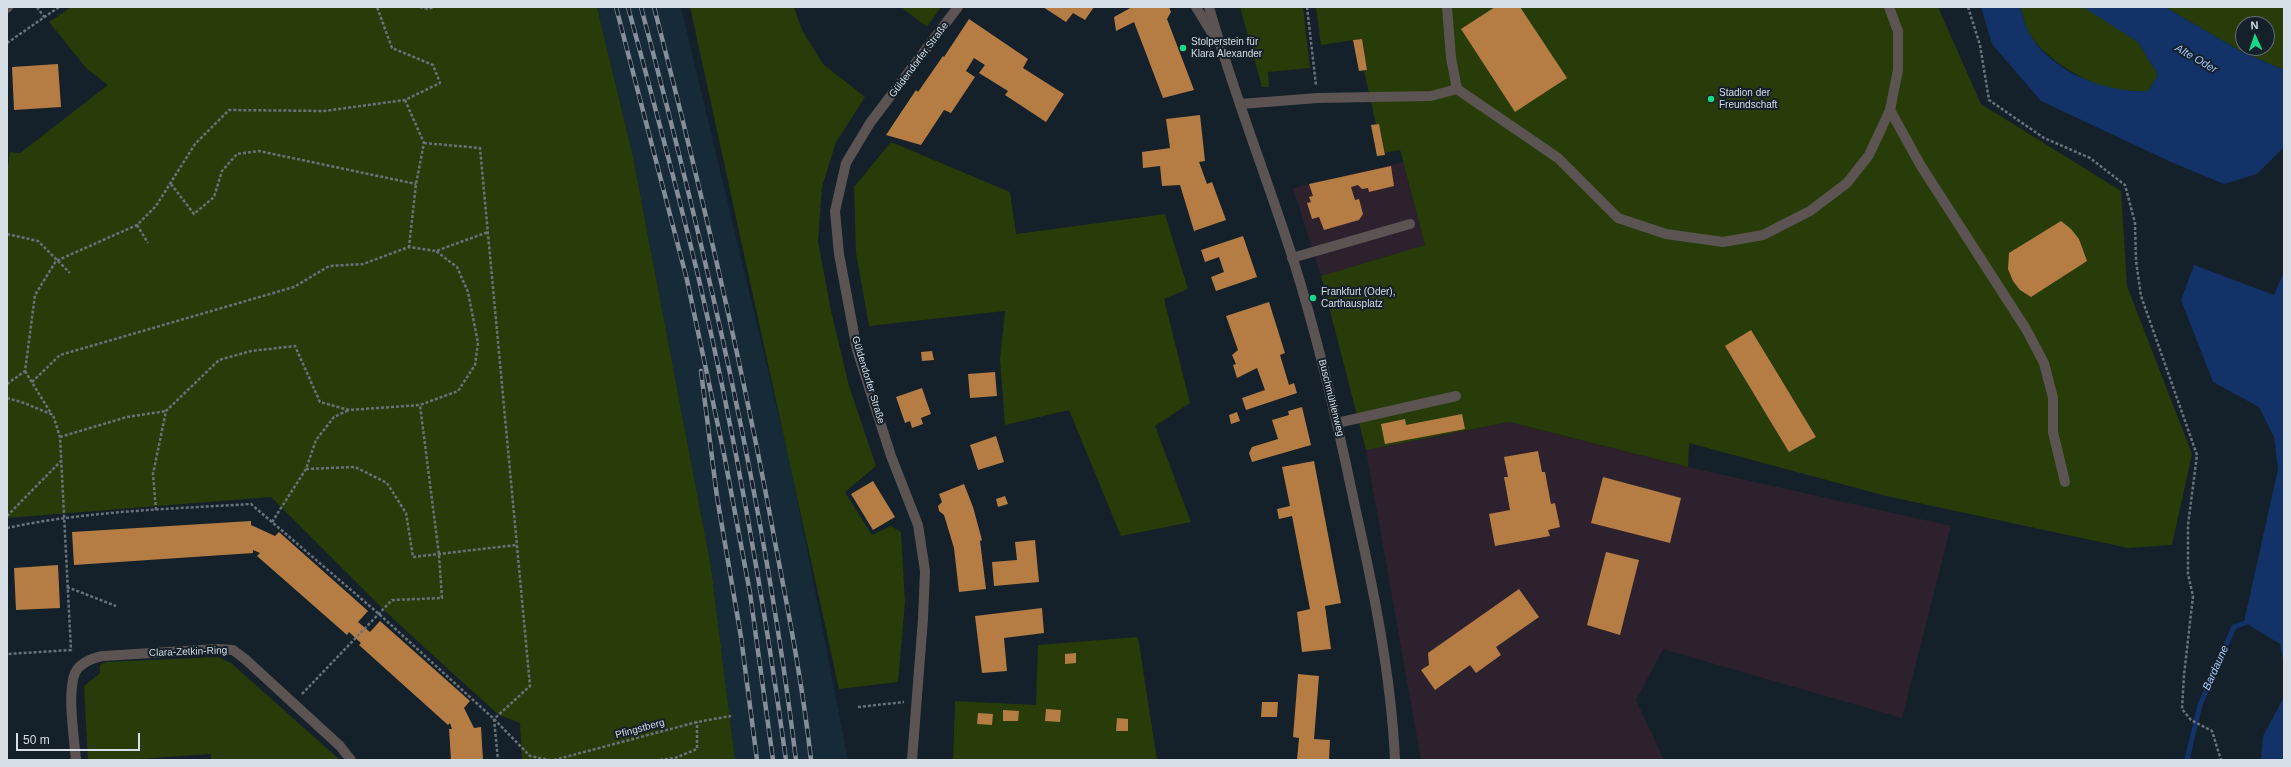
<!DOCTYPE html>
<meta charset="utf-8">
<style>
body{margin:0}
#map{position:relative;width:2291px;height:767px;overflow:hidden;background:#14202a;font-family:Arial,sans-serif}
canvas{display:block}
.frame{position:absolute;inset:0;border:8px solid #d7dfe6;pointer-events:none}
.north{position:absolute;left:2235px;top:16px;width:40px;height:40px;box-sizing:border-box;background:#14202a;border:1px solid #626c75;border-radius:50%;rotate:357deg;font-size:11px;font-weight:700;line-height:16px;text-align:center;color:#d7dfe6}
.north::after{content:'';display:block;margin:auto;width:14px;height:18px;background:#18d989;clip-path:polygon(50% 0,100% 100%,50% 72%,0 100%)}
.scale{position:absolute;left:16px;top:733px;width:124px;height:18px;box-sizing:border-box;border:2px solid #d7dfe6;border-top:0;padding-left:5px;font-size:12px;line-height:14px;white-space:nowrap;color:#d7dfe6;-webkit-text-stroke:3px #14202a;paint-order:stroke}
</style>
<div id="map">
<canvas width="2291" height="767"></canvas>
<div class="frame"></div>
<div class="north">N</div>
<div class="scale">50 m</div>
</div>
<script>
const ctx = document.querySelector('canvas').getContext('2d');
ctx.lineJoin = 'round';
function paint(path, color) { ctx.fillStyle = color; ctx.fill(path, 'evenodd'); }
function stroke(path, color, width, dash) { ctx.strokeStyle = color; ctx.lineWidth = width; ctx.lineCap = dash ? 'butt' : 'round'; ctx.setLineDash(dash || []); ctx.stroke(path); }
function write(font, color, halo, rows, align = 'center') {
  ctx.font = font + ' Arial,sans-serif'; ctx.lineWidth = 4; ctx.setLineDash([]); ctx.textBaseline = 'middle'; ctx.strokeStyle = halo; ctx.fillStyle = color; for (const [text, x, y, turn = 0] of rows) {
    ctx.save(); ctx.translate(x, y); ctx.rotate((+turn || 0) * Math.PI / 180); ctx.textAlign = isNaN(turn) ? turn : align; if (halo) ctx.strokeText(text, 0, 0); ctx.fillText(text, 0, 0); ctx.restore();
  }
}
const commercial = new Path2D(`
 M1403,162L1425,245L1321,276L1293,188Z
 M1509,422L1688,467L1951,526L1902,718L1663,649L1636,700L1664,760H1421L1366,450Z`);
const built = new Path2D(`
 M597,7H681L791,467L848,760H735L711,567L633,157Z`);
const green = new Path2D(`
 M71,7H597L633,157L711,567L735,760H522L520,723L499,715L448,669L386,612L271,497L7,518V173L10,152L20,153L108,85L87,69L49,22Z
 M690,7H794L802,30L823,64L865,97L836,142L822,187L818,241L831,311L849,386L876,466L845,492L872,535L891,526L901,532L905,602L898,682L839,689Z
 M901,7H941L927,27Z
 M1240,7H1303L1310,68L1268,72L1269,87H1262Z
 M1316,7H1938L1981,104L2121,191L2127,286L2192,454L2172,545L2128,548L1886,496L1689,443L1688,467L1509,422L1366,450L1321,276L1425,245L1400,150L1385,153L1379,124H1376L1364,71L1367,70L1361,39L1321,45Z
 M2020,7H2083L2094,12L2138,42L2158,75L2148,91C2135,91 2122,91 2109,88C2083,82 2042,56 2029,33C2025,26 2023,15 2020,7Z
 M2165,7H2284V70L2242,52ZM2243,24H2267V48H2243Z
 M891,142L1010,192L1016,234L1165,214L1188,289L1164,299L1190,403L1155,426L1191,522L1121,536L1069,410L1005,425L1000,359L1005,311L869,326L856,253L854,187Z
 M1138,637L1157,760H953L955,701L1036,705L1038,645Z
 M218,657L231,663L340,760H211V754L124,760H88L84,686L100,673V665L106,662Z`);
const water = new Path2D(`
 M1981,7H2020C2023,15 2025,26 2029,33C2051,72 2106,93 2148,91L2158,75L2138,42L2083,7H2165L2242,52L2284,70V147L2257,174L2224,184L2171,162L2041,101L1992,44Z
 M2194,265L2274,295L2284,272V665L2280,644L2244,622L2278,469L2274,437L2259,407L2213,382L2181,300Z
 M2284,697V760H2261L2263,736Z`);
const stream = new Path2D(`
 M2187,760L2200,705L2234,627L2250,621`);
const building = new Path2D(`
 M1043,7H1094L1085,20L1073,13L1066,22Z
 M1132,7H1169L1171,12L1167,19L1194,90L1163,98L1134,22L1116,31L1114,17Z
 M1495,7H1520L1567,78L1515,112L1461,29Z
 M969,19L1028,59L1023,68L1064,94L1046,122L1005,95L1008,91L979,73L985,65L974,58L966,71L975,77L951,113L944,110L921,145L886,135L916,90L918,92L943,56L944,57Z
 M1362,39L1367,70L1359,71L1353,40Z
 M58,64L61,107L14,110L12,67Z
 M1200,115L1205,161L1199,162L1207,184L1212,182L1226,220L1194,231L1180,185L1162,186L1160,166L1143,168L1142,152L1170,148L1166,119Z
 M1379,124L1385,155L1377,156L1371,125Z
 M1391,166L1394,186L1369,192L1368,188L1362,189L1358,185L1351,187L1355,200L1359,199L1363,214L1359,220L1324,230L1319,217L1312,219L1307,203L1311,202L1309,197L1313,196L1309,184Z
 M2061,221L2071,229L2079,239L2087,261L2031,297L2020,290L2013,281L2008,269L2009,253Z
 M1243,236L1257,277L1216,291L1211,277L1224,272L1219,257L1205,262L1201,250Z
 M1269,302L1285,353L1280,355L1289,385L1294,383L1297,393L1246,410L1242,398L1265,390L1257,368L1237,378L1233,365L1236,364L1232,355L1238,350L1226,316Z
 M1751,330L1816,437L1789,452L1725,346Z
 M932,351L934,360L922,361L921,352Z
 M995,372L997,396L970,398L968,374Z
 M922,388L931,414L921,418L923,424L912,428L910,421L905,423L896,397Z
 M1302,407L1311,445L1252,462L1249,453L1252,447L1278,439L1272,420L1289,415L1288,411Z
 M1237,412L1240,421L1231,424L1229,415Z
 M1462,414L1465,429L1385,444L1381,424L1405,419L1406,425Z
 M996,436L1004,462L978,470L970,445Z
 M1538,451L1542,472H1545L1551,504L1555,503L1560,527L1548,530L1550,536L1495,546L1489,514L1510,510L1504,477H1508L1504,457Z
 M1314,461L1341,603L1325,606L1331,649L1302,652L1297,612L1310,609L1292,516L1279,519L1277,509L1290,506L1282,467Z
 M1603,477L1681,498L1670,543L1591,523Z
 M873,481L895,517L873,530L851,494Z
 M964,484L973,507L982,540L980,541L986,589L959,592L954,548L944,515L939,511L938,506L942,502L939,494Z
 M1005,496L1008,504L998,507L996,499Z
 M251,521V525L275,536L279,532L368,611L358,622L370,632L380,621L470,701L464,708L474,728L481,727L483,760H451L449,729H452L450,723L448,725L359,645L361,643L349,632L347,635L273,570L257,556L260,553L253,550V553L74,565L72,532Z
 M1035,540L1039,582L994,586L992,562L1017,560L1015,542Z
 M1606,552L1639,560L1620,635L1587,625Z
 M58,565L60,608L16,610L14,568Z
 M1519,589L1539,617L1496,647L1501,655L1476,673L1470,665L1435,690L1421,670L1429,665L1428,653Z
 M1042,608L1044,633L1004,638L1007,671L982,673L975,616Z
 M1076,653V663L1065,664V654Z
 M1298,674L1319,676L1314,739L1330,740L1329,760H1297L1299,738L1293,737Z
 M1262,702H1278L1277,717H1261Z
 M1046,709L1061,710L1060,722L1045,721Z
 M1003,710L1019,711L1018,721H1003Z
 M978,713L993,714L992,725L977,724Z
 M1117,718L1128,719V731H1116Z`);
const path = new Path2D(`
 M37,7L44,17
 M420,7L429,9L433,7
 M1307,7L1316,85
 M1968,7L1980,45L1989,100L2044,138L2090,158L2125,185L2135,223L2136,261L2141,296L2197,455L2188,525V574L2193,596L2184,675L2182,709L2191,720L2212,731L2221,760
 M7,43L59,7
 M405,100L424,143L416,184L409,247
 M424,143L480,148L530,686L494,719
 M171,184L194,214L214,197L222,171L237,154L259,151L416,184
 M137,225L148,243
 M7,234L38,241L70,273
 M25,371L52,415
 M32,382L60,355L294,287L329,266L363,264L409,247L436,251L488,232
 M7,384L25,371L35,295L56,261L137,225L156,206L195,144L229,110L324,111L405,100L440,83L433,65L392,48L377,7
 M7,398L24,403L53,415L60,437L71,650L7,654
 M60,437L127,417L166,411
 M306,469L355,467L387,483L406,513L413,557L516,545
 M156,510L153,474L166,411L219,360L251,351L295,346L320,402L349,410L420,405L458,391L475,365L478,343L468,292L457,267L436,251
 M7,516L61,461
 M272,522L306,469L316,440L334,417L349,410
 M7,528C86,511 170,509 251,504L379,614L494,719L530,756L550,760
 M67,587L116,606
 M302,694L392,600L442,598L439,555L420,405
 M858,707L904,702
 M494,719L498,760
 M554,760L697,722L731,716
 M660,760L675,758L697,749V722`);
const service = new Path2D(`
 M1447,7L1451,58L1457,89L1558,158L1618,218L1666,234L1723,242L1763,235L1810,211L1847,183L1869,155L1890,110L1898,70V31L1889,7
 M1240,104L1318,98L1431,96L1457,89
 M1890,110L1921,166L2026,329L2044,363L2053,398V432L2065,482
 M1292,258L1410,224
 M1337,423L1456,396`);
const minor = new Path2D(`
 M7,8L8,7
 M76,760C74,738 67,692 75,673C80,663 93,658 103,656L217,649L233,650L245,659L340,746L351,760
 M912,760L923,619L925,571L918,525L891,456L857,350L839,254L835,211L846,163L870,123L958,7`);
const tertiary = new Path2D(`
 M1196,7L1213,35
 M1209,7C1233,92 1266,175 1293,259C1318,339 1337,420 1354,502C1373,587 1391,673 1395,760`);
const rail = new Path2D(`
 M616,7L687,280L724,454L750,593L773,760
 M628,7C653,99 678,191 700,284C736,441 764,600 786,760
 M641,7C707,255 765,505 796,760
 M654,7C700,185 742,362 775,542C789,615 803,687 811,760
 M701,371L717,497L741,637L757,760`);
const markers = [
 [1183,48,4,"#18d989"],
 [1711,99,4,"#18d989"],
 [1313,298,4,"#18d989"]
];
const poiNames = [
 ["Stolperstein für",1191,42],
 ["Klara Alexander",1191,54],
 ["Stadion der",1719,93],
 ["Freundschaft",1719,105],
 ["Frankfurt (Oder),",1321,292],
 ["Carthausplatz",1321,304]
];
const streetNames = [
 ["Güldendorfer Straße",919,60,-53],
 ["Güldendorfer Straße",868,380,73],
 ["Buschmühlenweg",1331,398,76],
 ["Clara-Zetkin-Ring",188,652,-2],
 ["Pfingstberg",640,729,-15]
];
const waterNames = [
 ["Alte Oder",2196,59,30],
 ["Bardaune",2216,668,-66]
];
paint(commercial, '#2e212e');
paint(built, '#172a38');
paint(green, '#273c09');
paint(water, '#123268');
stroke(stream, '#123268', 5);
paint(building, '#b57d44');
stroke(path, '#68727b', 2.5, [3, 2]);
stroke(service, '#5c5452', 10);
stroke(minor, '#5c5452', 10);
stroke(tertiary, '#5c5452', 10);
stroke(rail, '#868f98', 4.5);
stroke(rail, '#14202a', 3, [9]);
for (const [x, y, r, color] of markers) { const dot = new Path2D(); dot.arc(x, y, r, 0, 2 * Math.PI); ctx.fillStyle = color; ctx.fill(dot); stroke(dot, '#14202a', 1.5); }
write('10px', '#d7dfe6', '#14202a', poiNames, 'left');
write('10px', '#d7dfe6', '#14202a', streetNames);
write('italic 11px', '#a9c8fa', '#14202a', waterNames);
</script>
